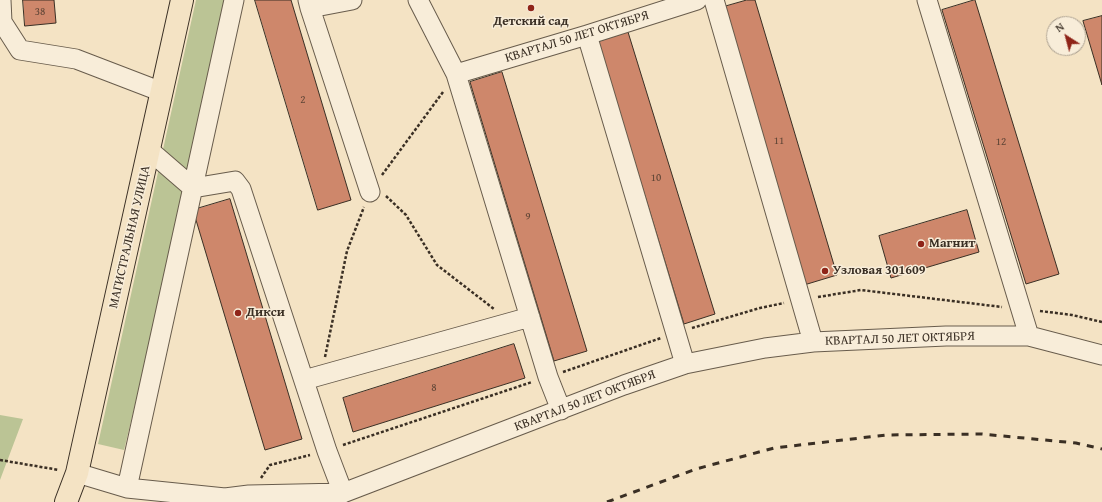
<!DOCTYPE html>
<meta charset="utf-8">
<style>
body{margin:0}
#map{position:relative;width:1102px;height:502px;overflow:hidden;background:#f4e3c4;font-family:"Gentium Book Plus",serif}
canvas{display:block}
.north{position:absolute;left:1046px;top:16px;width:40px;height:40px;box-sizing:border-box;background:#f8edd9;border:1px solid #aca191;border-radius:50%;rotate:324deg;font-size:11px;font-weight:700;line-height:16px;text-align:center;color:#3a2f24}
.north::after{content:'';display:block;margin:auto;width:14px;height:18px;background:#8f2418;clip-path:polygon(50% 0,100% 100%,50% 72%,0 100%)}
</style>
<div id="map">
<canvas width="1102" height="502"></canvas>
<div class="north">N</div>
</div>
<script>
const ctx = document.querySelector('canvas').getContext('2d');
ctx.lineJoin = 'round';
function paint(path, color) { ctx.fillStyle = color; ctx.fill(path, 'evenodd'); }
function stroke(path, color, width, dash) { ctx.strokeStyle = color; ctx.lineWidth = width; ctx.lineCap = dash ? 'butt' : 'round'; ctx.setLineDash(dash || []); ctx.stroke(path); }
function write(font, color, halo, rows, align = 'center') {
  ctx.font = font + ' "Gentium Book Plus",serif'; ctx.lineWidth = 3; ctx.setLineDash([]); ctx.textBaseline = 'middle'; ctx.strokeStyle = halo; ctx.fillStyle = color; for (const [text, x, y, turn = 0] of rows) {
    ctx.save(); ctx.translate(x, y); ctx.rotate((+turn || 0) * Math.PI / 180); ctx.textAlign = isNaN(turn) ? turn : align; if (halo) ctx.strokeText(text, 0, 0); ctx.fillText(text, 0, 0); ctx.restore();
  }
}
const green = new Path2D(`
 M196,0H233L124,450L98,444Z
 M0,415L23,419L0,480Z`);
const building = new Path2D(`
 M23,0H54L56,23L25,26Z
 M255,0H291L351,200L318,210Z
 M747,0H755L837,275L804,285L720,8Z
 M975,0L1059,274L1026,284L942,10Z
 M1102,16V85L1083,21Z
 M628,32L715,314L684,324L598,42Z
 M502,72L587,351L554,361L470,82Z
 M230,199L302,439L265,450L193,210Z
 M967,210L979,252L891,278L879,236Z
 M514,344L525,378L353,432L343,398Z`);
const path = new Path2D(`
 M382,175L443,92
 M386,196L406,215L437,265L494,309
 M818,297L861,290L1002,307
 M1040,311L1072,315L1102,322
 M692,328L760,308L784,303
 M325,357L347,251L364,207
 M563,372L661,338
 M343,445L532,382
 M0,460L59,470
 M261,478L270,465L310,455`);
const minor = new Path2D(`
 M1,0L2,22L20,50L76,59L162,92
 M308,0L310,8L352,0
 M418,0L456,74L548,377L561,410
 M714,0L813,342
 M927,0L1029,336
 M310,8L370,192
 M587,35L685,364
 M456,74L587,35L697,0
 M149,150L193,188L235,181L241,189L327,451L343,493
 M304,380L530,317
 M77,473L127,488L225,498L249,495L343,493L624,385L685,364L765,348L813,342L946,336H1029L1102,355
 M127,488L234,0`);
const major = new Path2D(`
 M66,502L77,473L182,0`);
const rail = new Path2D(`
 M607,502L696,469L774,448L886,435L982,434L1076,443L1102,449`);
const markers = [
 [531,8,4,"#8f2418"],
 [921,244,4,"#8f2418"],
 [825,271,4,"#8f2418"],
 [238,313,4,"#8f2418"]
];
const numberNames = [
 ["38",40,12],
 ["2",303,100],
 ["11",779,141],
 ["12",1001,142],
 ["10",656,178],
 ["9",528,217],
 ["8",434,388]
];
const poiNames = [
 ["Детский сад",531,22,"center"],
 ["Магнит",929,244],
 ["Узловая 301609",833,271],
 ["Дикси",246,313]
];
const streetNames = [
 ["КВАРТАЛ 50 ЛЕТ ОКТЯБРЯ",577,37,-17],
 ["МАГИСТРАЛЬНАЯ УЛИЦА",130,237,-77],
 ["КВАРТАЛ 50 ЛЕТ ОКТЯБРЯ",900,339,-2],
 ["КВАРТАЛ 50 ЛЕТ ОКТЯБРЯ",585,401,-21]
];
paint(green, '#bbc495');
paint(building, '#ce876b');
stroke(building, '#3a2f24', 1);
stroke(minor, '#685c4c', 21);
stroke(major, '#3a2f24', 24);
stroke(path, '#3a2f24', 2.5, [3, 2]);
stroke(minor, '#f8edd9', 19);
stroke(major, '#f4e3c4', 22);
stroke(rail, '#3a2f24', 3, [7, 7]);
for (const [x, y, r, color] of markers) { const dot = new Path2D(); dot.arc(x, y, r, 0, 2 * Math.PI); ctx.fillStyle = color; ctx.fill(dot); stroke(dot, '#f8edd9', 1.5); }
write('11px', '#5f4536', null, numberNames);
write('bold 13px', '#3a2f24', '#f8edd9', poiNames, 'left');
write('13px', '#3a2f24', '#f8edd9', streetNames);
</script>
